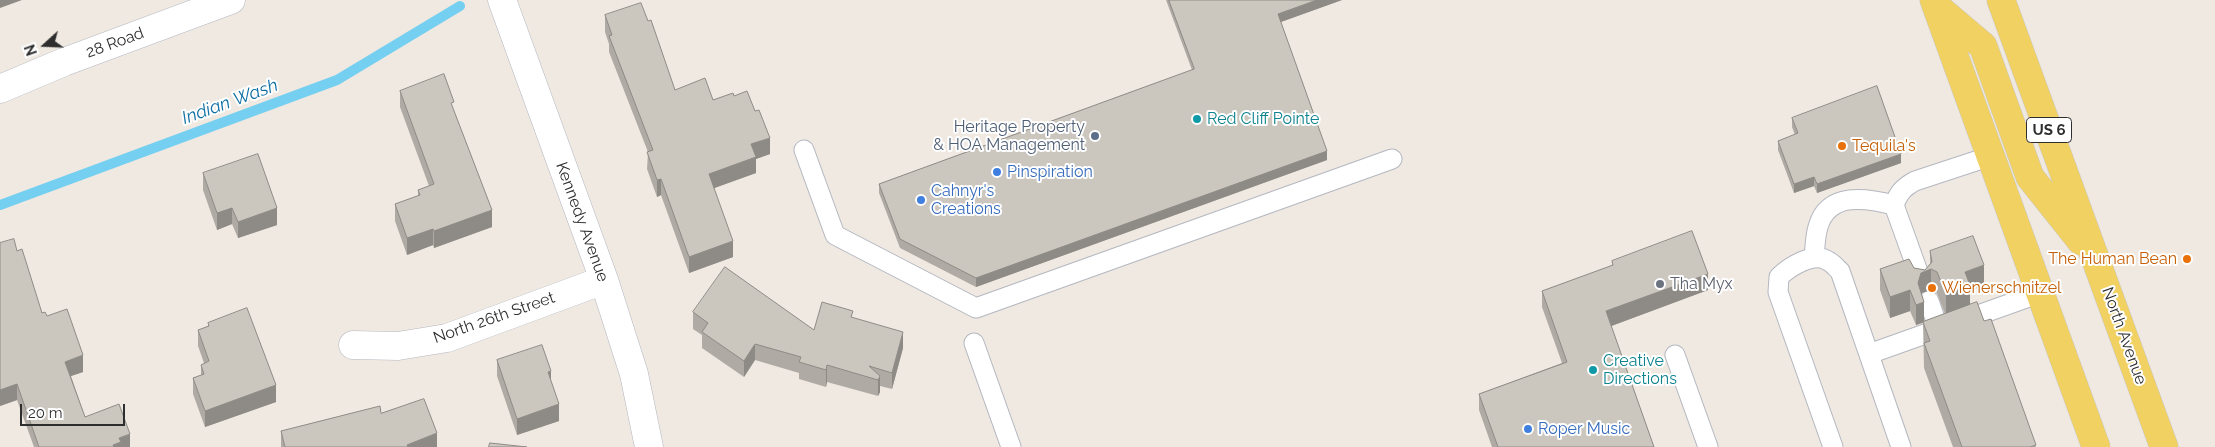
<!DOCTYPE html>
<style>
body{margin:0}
#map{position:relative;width:2215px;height:447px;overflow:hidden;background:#efe9e1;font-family:Raleway,sans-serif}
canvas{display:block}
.north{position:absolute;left:20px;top:20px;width:50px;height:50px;-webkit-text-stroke:4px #fff;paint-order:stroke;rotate:250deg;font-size:14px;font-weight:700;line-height:20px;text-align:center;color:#2e2e2e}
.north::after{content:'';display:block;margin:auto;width:18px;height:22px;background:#2e2e2e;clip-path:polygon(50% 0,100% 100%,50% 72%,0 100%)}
.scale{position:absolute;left:20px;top:404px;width:105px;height:22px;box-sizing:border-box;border:2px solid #2e2e2e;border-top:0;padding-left:6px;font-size:15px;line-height:18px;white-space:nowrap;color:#2e2e2e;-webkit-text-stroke:4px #fff;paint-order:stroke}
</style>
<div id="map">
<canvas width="2215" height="447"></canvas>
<div class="north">N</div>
<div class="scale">20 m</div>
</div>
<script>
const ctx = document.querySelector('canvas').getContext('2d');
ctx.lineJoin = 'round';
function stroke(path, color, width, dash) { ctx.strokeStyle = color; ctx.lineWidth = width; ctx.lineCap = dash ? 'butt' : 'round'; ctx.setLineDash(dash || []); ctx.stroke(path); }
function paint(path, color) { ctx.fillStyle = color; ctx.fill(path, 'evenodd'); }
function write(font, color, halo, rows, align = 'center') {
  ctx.font = font + ' Raleway,sans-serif'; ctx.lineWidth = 4; ctx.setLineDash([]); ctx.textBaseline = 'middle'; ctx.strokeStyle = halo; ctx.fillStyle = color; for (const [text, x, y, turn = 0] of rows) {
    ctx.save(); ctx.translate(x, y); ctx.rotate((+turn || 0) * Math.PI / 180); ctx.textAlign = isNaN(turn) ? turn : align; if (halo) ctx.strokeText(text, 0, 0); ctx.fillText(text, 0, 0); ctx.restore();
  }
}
const stream = new Path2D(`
 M0,205L337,80L460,6`);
const service = new Path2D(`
 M804,150L835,235L976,308L1392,159
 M1814,258C1815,248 1815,237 1818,227C1828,191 1867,198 1894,205
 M1921,280L1894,205C1899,192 1904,187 1915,181L1991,156
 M1929,301L1939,330
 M974,343L1011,447
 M1869,354L2040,293
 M1675,355L1708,447
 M1833,447L1778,292L1779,277C1789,267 1814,251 1828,261C1833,263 1836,268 1840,271L1901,447`);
const minor = new Path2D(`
 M502,0L604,280L634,374L649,447
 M353,345L398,346L447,338L604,280`);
const secondary = new Path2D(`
 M0,89L64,62L231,0`);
const primary = new Path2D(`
 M1934,0L2096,447
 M2001,0L2164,447
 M1937,7L1983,46L2030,177L2081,241`);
const wall = new Path2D(`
 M1166,0H1342L1281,22L1327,160L976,287L900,248L879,193V184L1192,70Z
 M605,15L648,21L675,90L713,100L734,96L770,154L756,159V173L714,188L733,257L689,273L661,195L657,197L647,169L648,152L609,52V44L605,32Z
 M400,91L454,111L492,227L434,248L433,245L407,255L395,221V204L418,196V190L429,186L400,107Z
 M1792,118L1901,163L1817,193L1814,186L1794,193L1778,150V141L1795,135L1792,127Z
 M203,173L277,225L238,238L232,224L217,230L203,190Z
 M17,251L42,313L47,316L83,372L71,376L85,417L130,447H34L17,400L0,406Z
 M1930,251L1984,285L1970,291V305L1984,321L2036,447H1953L1924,368L1923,323L1916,325L1910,311L1890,318L1880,290V269L1914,268L1925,270L1930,264ZM1931,290L1937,293L1945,314L1924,321L1922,293Z
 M1612,261L1708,290L1611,326L1654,447H1492L1479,410V394L1562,363L1542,307V291L1612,266Z
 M693,312L814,330L853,318L903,348L892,389L880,386V392L878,396L827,382L826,387L799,379V373L755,360L744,377L702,348V335L693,329Z
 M208,323L276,402L205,427L193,394V378L201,375V365L204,363L198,346V330L208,326Z
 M497,360L551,382L559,421L517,435L497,376Z
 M381,413L437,447H281V431Z`);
const shadedWall = new Path2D(`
 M0,0H22L0,8Z
 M1317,0H1342L1278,23V14Z
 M770,138V154L756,159V173L709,190V174L751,144Z
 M1327,151V160L976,287V278Z
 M1901,154V163L1817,193V184Z
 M1814,177V186L1794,193V184Z
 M661,179V195L657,197V180Z
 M232,208V224L217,230V213Z
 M277,208V225L238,238V222Z
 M492,210V227L434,248V231Z
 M433,229V245L407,255V238Z
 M733,241V257L689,273V257Z
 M1984,265V285L1970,291V306L1946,315V294L1965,272Z
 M1931,269V290L1921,293L1924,302V322L1916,325V305L1918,283L1921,273Z
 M1708,274V290L1606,328V311Z
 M1910,290V311L1890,318V297Z
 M903,332V348L892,389V373Z
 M755,344V360L744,377V361Z
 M83,355V372L65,378V362Z
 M827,365V382L826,387V370Z
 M551,371V388L548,372Z
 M880,376V392L878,396V380Z
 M17,384V400L0,406V390Z
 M276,385V402L205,427V411Z
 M559,404V421L517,435V419Z
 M437,433V447H407V445Z
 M130,434V447H113V445L119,438Z`);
const building = new Path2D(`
 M1169,0H1317L1278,14L1327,151L976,278L900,239L879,184L1194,69Z
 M641,3L648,21L651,20L675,90L705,78L713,100L733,93L734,96L747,91L755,111L759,110L770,138L751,144L756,157L709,174L733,241L689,257L661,179L657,180L647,152L653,150L609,36L612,35L605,15Z
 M444,74L454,102L451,103L492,210L434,231L433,229L407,238L395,204L420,195L418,190L434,184L400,91Z
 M1877,86L1901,154L1817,184L1814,177L1794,184L1778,141L1798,133L1792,118Z
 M258,154L277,208L238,222L232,208L217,213L203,173Z
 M1692,231L1708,274L1606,311L1654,447H1498L1479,394L1567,362L1542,291L1613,265L1612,261Z
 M1973,236L1984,265L1965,272L1970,285L1946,294L1937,272L1931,269L1921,273L1918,283L1924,302L1916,305L1910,290L1890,297L1880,269L1909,259L1914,268L1925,270L1932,262L1930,251Z
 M14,239L17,251L22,249L42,313L45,312L47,316L67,309L83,355L65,362L85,417L119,404L130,434L119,438L121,442L113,445L114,447H39L17,384L0,390V243Z
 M725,267L814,330L822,302L853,311L851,317L903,332L892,373L869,366L880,376L878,380L827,365L826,370L799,362L801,357L755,344L744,361L702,332L708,323L693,312Z
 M1977,302L1984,321L1991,319L2036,445L2030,447H1962L1924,343L1930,341L1923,322Z
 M247,308L276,385L205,411L193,378L204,374L201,365L209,361L198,330L209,326L208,323Z
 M542,345L551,371L548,372L559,404L517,419L497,360Z
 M424,399L437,433L407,445L408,447H285L281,431L380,406L381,413Z
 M490,443L527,447H489Z`);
const markers = [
 [1197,119,5,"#0f9aa8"],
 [1095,136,5,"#5c6f8a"],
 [1842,146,5,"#e8710a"],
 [997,172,5,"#3f7fe0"],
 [921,200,5,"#3f7fe0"],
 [2187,259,5,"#e8710a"],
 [1660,284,5,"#6b7280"],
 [1932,288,5,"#e8710a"],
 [1593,370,5,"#0f9aa8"],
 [1528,429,5,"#3f7fe0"]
];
const shields = [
 [2049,130,45]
];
const shieldNames = [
 ["US 6",2049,130]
];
const streetNames = [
 ["28 Road",115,43,-20],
 ["Kennedy Avenue",582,222,70],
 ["North 26th Street",494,318,-19],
 ["North Avenue",2124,336,70]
];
const cultureNames = [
 ["Red Cliff Pointe",1207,119],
 ["Creative",1603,361],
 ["Directions",1603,379]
];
const serviceNames = [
 ["Heritage Property",1085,127],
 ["& HOA Management",1085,145]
];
const foodNames = [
 ["Tequila's",1852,146],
 ["The Human Bean",2177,259,"right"],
 ["Wienerschnitzel",1942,288]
];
const shopNames = [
 ["Pinspiration",1007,172],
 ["Cahnyr's",931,191],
 ["Creations",931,209],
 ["Roper Music",1538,429]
];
const worshipNames = [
 ["Tha Myx",1670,284]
];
const waterNames = [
 ["Indian Wash",230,102,-20]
];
stroke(stream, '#75cff0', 10);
stroke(service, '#b4b7c1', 21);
stroke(minor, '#b4b7c1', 29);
stroke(secondary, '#b4b7c1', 29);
stroke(primary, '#c9c9c9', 29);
stroke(service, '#fff', 19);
stroke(minor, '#fff', 28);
stroke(secondary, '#fff', 28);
stroke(primary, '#f2d163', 28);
paint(wall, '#afaba4');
paint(shadedWall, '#8e8b86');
paint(building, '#cbc7bf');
stroke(building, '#8e8b86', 1);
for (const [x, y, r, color] of markers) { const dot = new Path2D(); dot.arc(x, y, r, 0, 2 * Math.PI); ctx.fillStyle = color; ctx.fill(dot); stroke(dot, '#fff', 2); }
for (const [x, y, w] of shields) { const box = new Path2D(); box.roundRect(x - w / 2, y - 12.5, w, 25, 4); ctx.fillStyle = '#fff'; ctx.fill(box); stroke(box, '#2e2e2e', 1); }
write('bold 15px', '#2e2e2e', null, shieldNames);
write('16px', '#2e2e2e', '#fff', streetNames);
write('16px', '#0d838f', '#fff', cultureNames, 'left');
write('16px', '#4e5e75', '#fff', serviceNames, 'right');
write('16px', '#c56008', '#fff', foodNames, 'left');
write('16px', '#366cbe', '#fff', shopNames, 'left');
write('16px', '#5b616d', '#fff', worshipNames, 'left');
write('italic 18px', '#0d6fa3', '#fff', waterNames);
</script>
